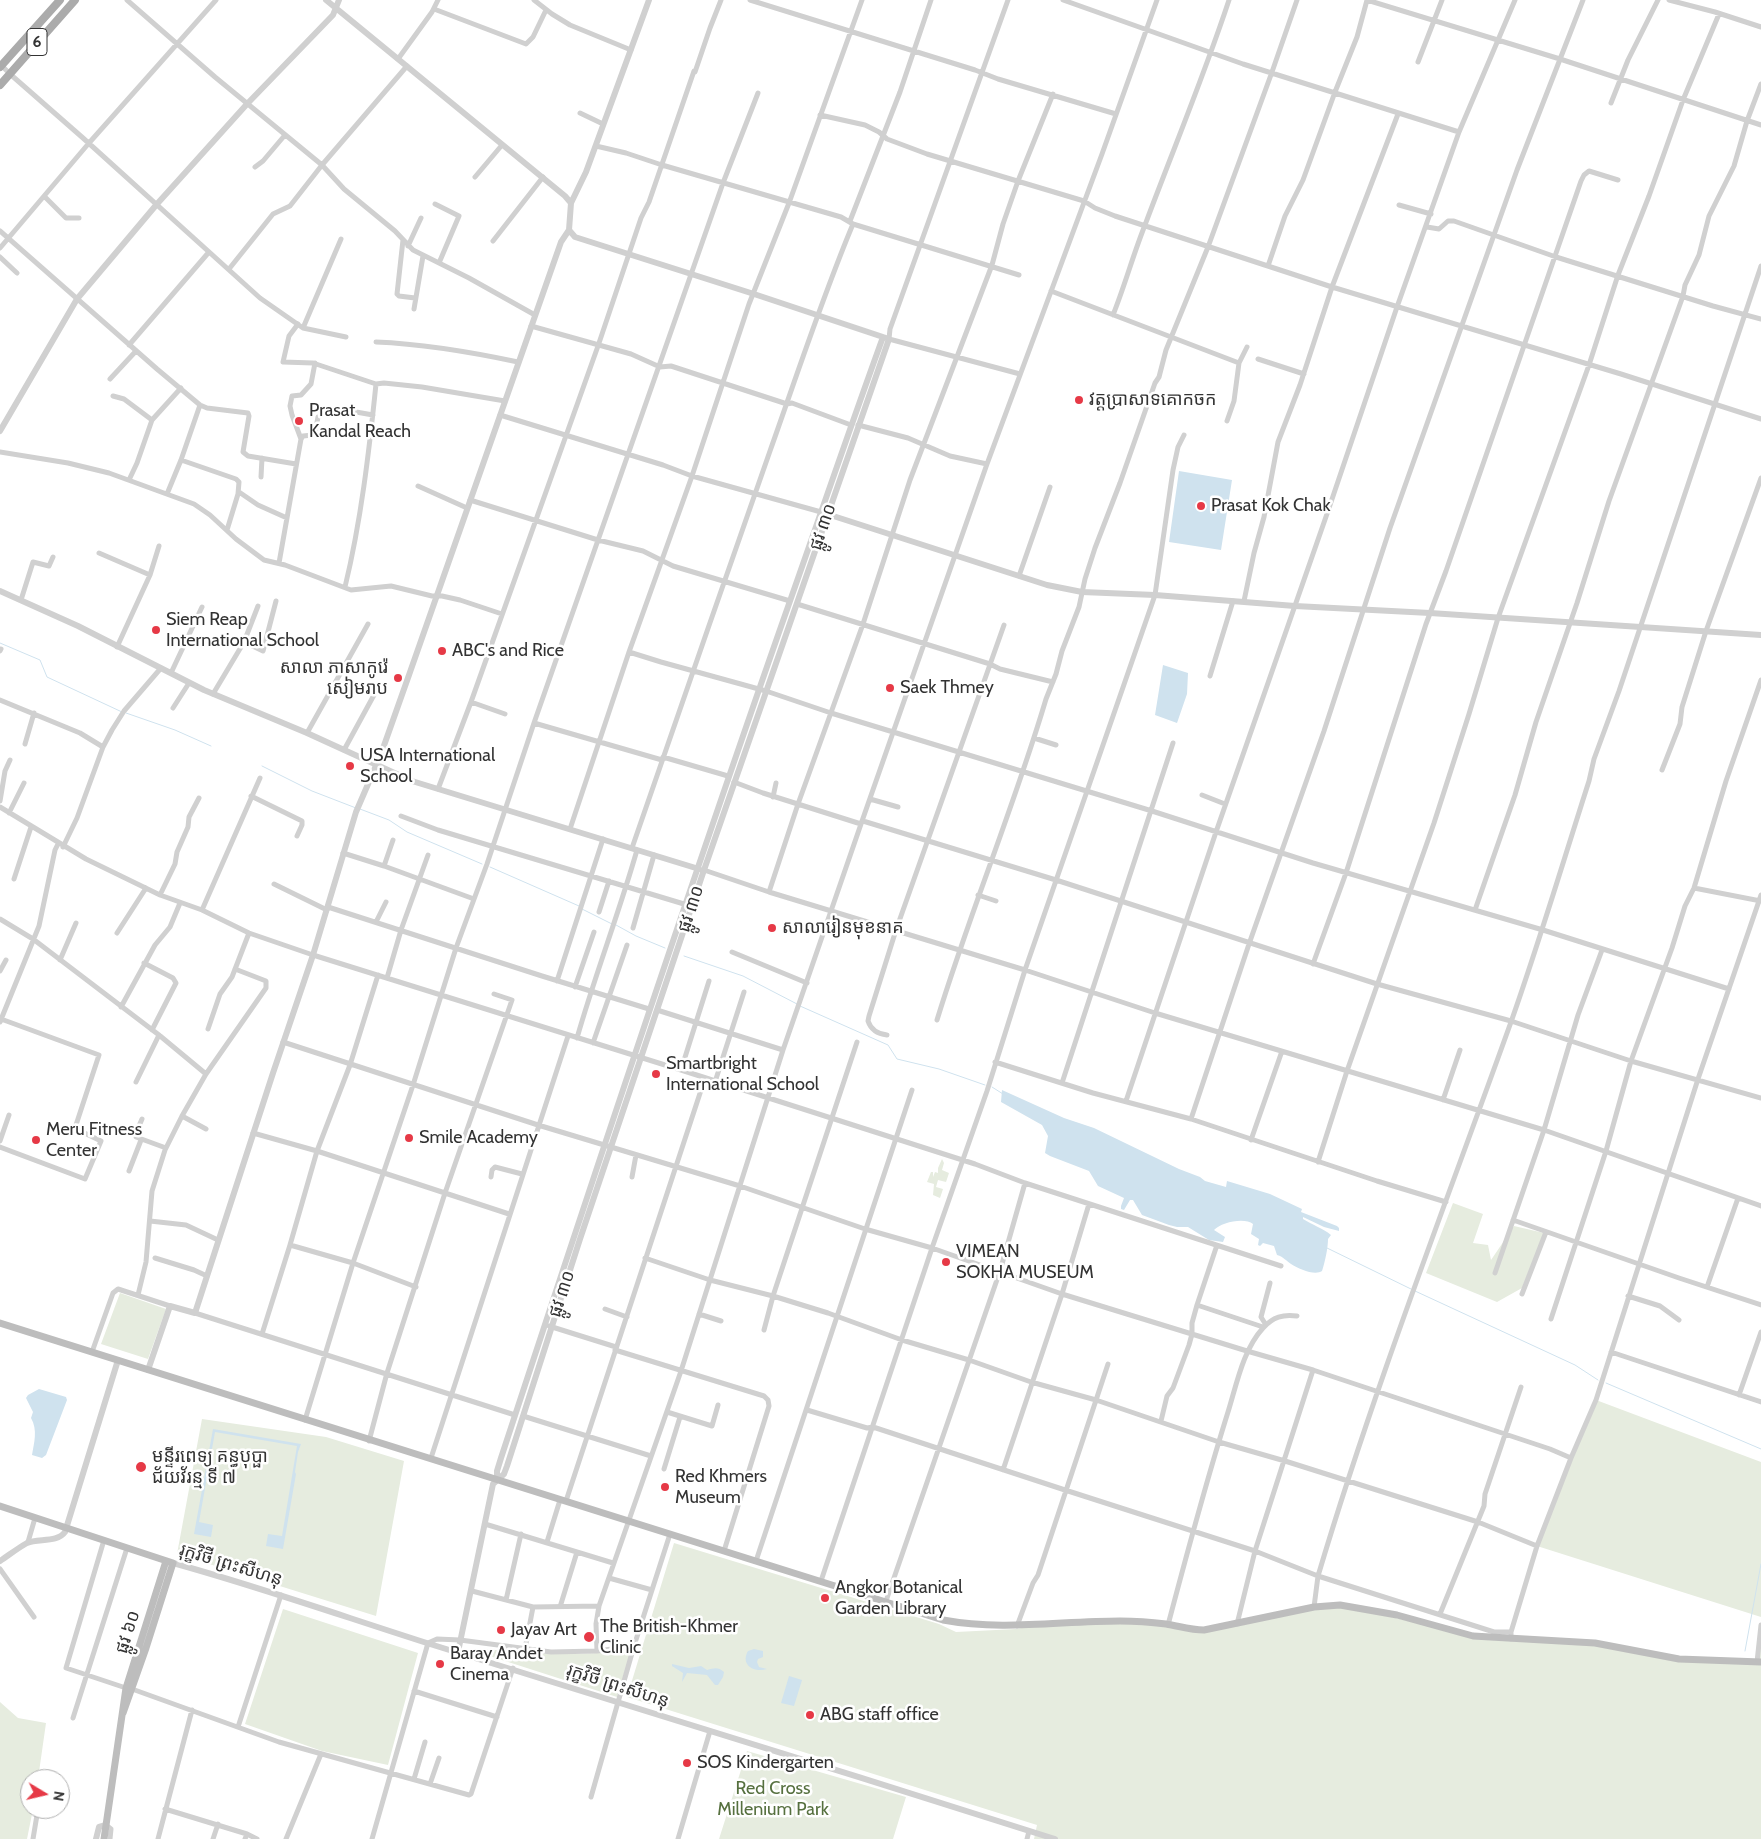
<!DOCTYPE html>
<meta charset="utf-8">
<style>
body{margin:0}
#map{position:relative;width:1761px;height:1839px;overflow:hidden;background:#fff;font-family:Cabin,sans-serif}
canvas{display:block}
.north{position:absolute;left:20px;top:1769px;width:50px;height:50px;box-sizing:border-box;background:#fff;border:1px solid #adadad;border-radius:50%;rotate:99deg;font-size:14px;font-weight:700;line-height:20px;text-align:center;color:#333}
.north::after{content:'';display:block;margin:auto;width:18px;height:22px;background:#e63946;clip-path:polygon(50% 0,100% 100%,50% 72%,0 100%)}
</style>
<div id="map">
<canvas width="1761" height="1839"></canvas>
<div class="north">N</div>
</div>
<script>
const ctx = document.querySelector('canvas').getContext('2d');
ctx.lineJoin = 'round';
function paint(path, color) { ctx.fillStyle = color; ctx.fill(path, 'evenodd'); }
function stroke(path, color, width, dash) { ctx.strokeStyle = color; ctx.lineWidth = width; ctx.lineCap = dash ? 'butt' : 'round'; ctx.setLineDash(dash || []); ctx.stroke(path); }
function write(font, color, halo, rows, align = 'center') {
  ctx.font = font + ' Cabin,"Noto Sans Khmer",sans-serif'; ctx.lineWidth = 5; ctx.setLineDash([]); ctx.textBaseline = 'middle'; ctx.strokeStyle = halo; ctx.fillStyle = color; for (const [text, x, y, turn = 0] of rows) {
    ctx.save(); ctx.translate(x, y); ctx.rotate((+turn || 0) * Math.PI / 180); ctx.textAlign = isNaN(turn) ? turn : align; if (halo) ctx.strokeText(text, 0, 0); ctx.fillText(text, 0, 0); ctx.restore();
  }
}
const green = new Path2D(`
 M942,1159L944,1163L942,1170L949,1173L946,1182L938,1180L936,1187L943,1189L940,1198L933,1195L934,1184L927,1182L931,1172H933V1177L935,1172L938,1173V1168Z
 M1453,1203L1483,1214L1473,1243L1488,1245L1491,1260L1514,1226L1544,1233L1522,1288L1497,1302L1426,1273Z
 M120,1293L166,1309L148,1359L101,1344Z
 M1596,1400L1761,1462V1617L1537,1546Z
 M202,1419L326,1437L404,1461L376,1616L177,1554Z
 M674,1543L939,1624L956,1632L1016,1629L1038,1625L1119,1621L1190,1630L1340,1605L1473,1636L1595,1643L1648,1654L1757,1662L1761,1625V1839H1034L1037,1825L627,1697Z
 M283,1609L418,1653L388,1765L322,1751L245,1724Z
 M475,1648L527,1653L580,1654L631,1651L617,1697L474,1651Z
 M0,1702L18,1718L46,1723L38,1779H30V1809H33L27,1839H0Z
 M747,1751L906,1797L893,1839H719Z`);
const water = new Path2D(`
 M1179,471L1232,480L1221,550L1169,542Z
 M1163,665L1188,673L1187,694L1177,723L1155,715Z
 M1002,1090L1064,1118L1094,1128L1179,1169L1200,1177L1205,1181L1226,1187L1227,1181L1270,1194L1302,1209L1301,1212L1337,1226L1339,1228V1231L1324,1227L1303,1217V1219C1312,1225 1323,1228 1331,1235L1328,1239C1328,1248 1325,1262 1322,1271C1315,1276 1299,1269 1291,1264C1286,1261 1284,1257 1277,1255L1274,1246L1263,1243L1260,1246L1258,1245L1259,1239L1251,1234L1253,1224C1245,1217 1221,1222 1214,1230L1225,1237L1223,1242L1209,1240L1188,1227H1177L1169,1225L1142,1215L1133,1200H1130L1124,1210L1121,1209V1206L1124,1198L1098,1186L1089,1171L1050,1156L1045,1153L1048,1136L1042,1125L1001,1102Z
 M39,1389L66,1397L67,1400L46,1455L42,1458L32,1455C34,1443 38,1430 31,1418L33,1412L26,1398L28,1395Z
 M213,1429L301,1444L298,1452L295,1472L296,1474L283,1549L266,1546L268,1534L282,1536L297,1446L215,1432L199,1522L213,1525L211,1537L194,1534Z
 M754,1649L763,1651V1657L758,1659L757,1662L759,1667L767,1669C754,1673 740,1665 748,1651Z
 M672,1664L689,1668L701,1666L707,1670C715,1668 718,1667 724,1672L723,1677L718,1685H715L707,1675L687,1673L682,1682L683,1673L672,1666Z
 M789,1676L802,1680L794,1706L781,1703Z`);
const stream = new Path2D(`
 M0,643L40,660L47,677L122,712
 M126,713L175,730L211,746
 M262,766L312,791L356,808
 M360,809L389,820L407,832L482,864
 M490,867L579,906
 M582,909L612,924
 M616,925L636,936L665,948
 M684,956L743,976L797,1004
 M800,1006L888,1045L897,1059L939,1069L985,1085
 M992,1087L1003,1094
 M1327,1248L1411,1289
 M1415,1291L1575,1365L1598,1380
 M1606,1383L1761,1449
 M1745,1651L1761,1564`);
const minor = new Path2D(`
 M127,0L215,77L322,165L344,189L395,231L413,250L469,278L535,315
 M534,0L552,14L570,25L631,50
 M750,0L975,70L998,79L1116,114
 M1008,0L890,329L889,339L1020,374
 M1063,0L1243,64L1459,132
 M1669,0L1715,12L1761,27
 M434,9L526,44L533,37L546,10
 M398,59L432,12L438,0
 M1418,62L1442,0
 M0,64L10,74L83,138L260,298L303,328L346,337
 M695,72L710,28L721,0
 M1611,103L1628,60L1658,0
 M580,113L603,124
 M820,115L865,125L879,132L887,139L927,154L1084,201L1095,208L1115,216L1332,287L1621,374L1761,419
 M596,146L626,153L662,165L841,217L853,224L1019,275
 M255,167L263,161L285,135
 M475,177L502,145
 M45,197L66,218H79
 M435,204L459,216L439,263
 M1399,205L1431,214
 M850,221L900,92L931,0
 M1427,227L1439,229L1448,221H1454L1556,257L1713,306L1761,319
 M0,231L157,369L200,405L207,408L248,413L249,416L243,452L248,456L296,464
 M403,240L397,294L399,296L415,298
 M493,241L543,177
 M408,246L421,218
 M0,248L89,143L216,0
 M0,257L17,273
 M1268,266L1285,216L1303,180L1335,92L1357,37L1367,0L1560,59L1761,125
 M229,269L273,214L290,206L322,165L407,66
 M1051,291L1239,363
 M414,309L423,256
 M1113,315C1125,285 1133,255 1145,225C1173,150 1204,76 1229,0
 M298,324L289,336L283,362L313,363L376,384L384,383L422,387L505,401
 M531,326L631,354L660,367L671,366L787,404L792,403L851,425
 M303,328L341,239
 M376,342C424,344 471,352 518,362
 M129,345L209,252
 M1258,359L1304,374
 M110,379L136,351
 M113,396L124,399L152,420
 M339,409L373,415
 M500,415L663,465L692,476L821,512
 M1227,421L1234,401L1239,363L1247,347
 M858,425L908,438L950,456L987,464
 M301,439L303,436L313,435L315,433L318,417
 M0,452L68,463L109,473L194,504L210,515L236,539L264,560L285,565L351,590L391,586L432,596H442L460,600L502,614
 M181,460L236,479L239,482L238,494L227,530
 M261,477L262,458
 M129,480L137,463L152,420L181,388
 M418,486L467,508
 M239,492L258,505L287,518
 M167,494L181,460L200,405
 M470,500L598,540L643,551L673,566L790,601
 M99,553L150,575
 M279,563L301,439L292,415L290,406L292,396L301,395L311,384L315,363
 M1019,576L1050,487
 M345,587C361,521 369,452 376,384
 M21,600L33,562L49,566L53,557
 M1244,601L1254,553L1264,517L1278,442L1300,385L1332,287L1398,114
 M797,604L990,664L1000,669L1053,682
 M244,642L263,651L276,601
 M117,647L150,575L159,546
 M0,651L1,649
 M629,652L661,662L766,691L831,713L1152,811L1313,863L1543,930L1729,989
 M171,673L202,607
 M1210,676L1233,601
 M213,694L244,642L258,606
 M0,700L80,733L103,747
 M471,702L505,714
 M173,708L189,683
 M534,723L662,760
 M307,733L368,624
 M1034,738L1056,745
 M25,744L34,713
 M344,750L380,684
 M663,757L728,776
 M1662,770L1680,724L1682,707L1706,631L1761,478
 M734,782L763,793L861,824
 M438,789L471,702L598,346L641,218L649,202L694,71
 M1202,795L1225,804
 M251,796L302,821V825L297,836
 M773,797L776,783
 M870,799L898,807
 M0,801L5,771L10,760
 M0,807L86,859L160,895L202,910L249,933L313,955L681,1070L975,1164L1025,1183L1281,1266
 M9,813L24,783
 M401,816L438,830L684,904
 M863,821L1056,880L1377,984L1511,1021L1631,1061L1761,1098
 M570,829L629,652L692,476L749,304L789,203L862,0
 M63,847L77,818L103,747L112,730L124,711L161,668
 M632,848C677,716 724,583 770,451C797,375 822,298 853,224
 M343,853L384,866L474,899
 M384,866L393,840
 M704,870L769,892L1025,970L1155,1013L1544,1130L1761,1206
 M14,879L31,827
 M274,884L327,910
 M1694,888L1761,901
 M769,892L798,804L863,624L910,480L992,265L1003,224L1018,181L1053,94
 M160,895L175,864L177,852L188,827L189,817L199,798
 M978,895L996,901
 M328,907L542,976L649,1009
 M202,910L260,778
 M1475,910L1515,795L1536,722L1577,603L1609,501L1683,296L1685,285L1699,255L1709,216L1734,166L1747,121L1761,84
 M599,912L609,881
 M0,919L33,939L159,1035L206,1074
 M376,922L386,902
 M633,928L654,855
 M117,933L146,888
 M732,952L807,983
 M60,960L76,923
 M144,963L173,978L176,983L152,1030
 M1313,964L1346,873L1426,624L1446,571L1581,181L1584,175L1589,171L1618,180
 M0,971L6,960
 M387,978L401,930L428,855
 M557,981L603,839
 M575,987L594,932
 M121,1007L155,945L170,927L180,903
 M657,1010L783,1050
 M1,1019L99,1055L75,1128
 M937,1020C970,912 1014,807 1046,699L1056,674L1062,651L1079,607L1085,579L1095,548L1120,483L1155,383L1159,377L1166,350L1208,247L1272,72L1297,0
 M0,1022L39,926L55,850L58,844
 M208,1029L220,994L232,977L249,933
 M887,1035C878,1034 871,1030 868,1021L869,1016L896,930L1004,625
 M577,1038C595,975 619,913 637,850
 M283,1042L538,1125L740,1186L865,1229L932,1248L1062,1294L1247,1351L1313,1370L1550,1449L1571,1458
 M593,1043L627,945
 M995,1062L1093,1093L1191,1119L1377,1181L1446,1202
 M681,1070L709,981
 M136,1082L159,1035
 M715,1082L744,992
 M1062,1083L1173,743
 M1443,1100L1460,1050
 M1126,1101L1216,832L1328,511L1397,307L1459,132L1515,0
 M182,1116L206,1129
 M142,1119L136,1133V1137L166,1148
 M1191,1119L1249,944L1324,731L1390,528L1517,170L1583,0
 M253,1133L317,1151L509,1214
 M1251,1140L1282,1051
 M0,1141L9,1115
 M0,1147L85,1179L101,1141L72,1127
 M1318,1162L1347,1071L1434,823L1469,714L1498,618L1589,365L1618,275L1649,196L1683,100L1719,14
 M129,1171L141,1140
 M491,1177L492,1170L495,1167L522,1174
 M632,1177L636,1155
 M1513,1220L1679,1278L1761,1305
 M150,1221L186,1225L218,1240
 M290,1245L353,1263L416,1287
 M155,1258L194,1270L207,1276
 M645,1258L710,1280L773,1296L828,1313L902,1340L969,1360L1031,1382L1096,1400L1219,1442L1285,1461L1478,1522L1537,1546
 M1495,1273L1544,1130L1578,1015L1602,950
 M1707,1287L1738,1198
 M1522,1294L1546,1232
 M138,1295L146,1262L152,1191L165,1150L182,1116L206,1074L266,988V981L235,969
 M1628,1296L1660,1306L1679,1320
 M1197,1305L1263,1327
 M605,1309L627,1317
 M195,1313L515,1415
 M699,1314L721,1321
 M1551,1319L1606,1151L1631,1061L1672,948L1685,906L1694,888L1726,781L1761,680
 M1266,1325L1261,1317L1270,1283
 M549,1326L616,1347
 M764,1330L773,1296L857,1042
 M262,1334L290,1245L317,1151L350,1065L378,975
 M615,1350L764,1396L768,1400L769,1406L724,1551
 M92,1352L113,1293L118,1289L170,1306
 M1611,1352L1761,1402
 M1739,1395L1761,1332
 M807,1410L867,1428L873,1427L1065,1490L1255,1551L1318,1576L1494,1632H1511
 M667,1412L712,1426L718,1405
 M523,1416L651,1456
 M305,1420L353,1263L413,1085L456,948L487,864L534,723L723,183L758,93
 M1161,1421L1167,1396L1173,1388L1189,1345L1192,1334V1323L1197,1305L1217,1245
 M369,1441L387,1373L445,1193L512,1000L494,994
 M431,1458L568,1036
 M664,1469L680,1417
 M1003,1470L1062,1294L1089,1204
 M566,1501C612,1360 658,1219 705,1078
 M485,1524L613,1563
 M104,1540L66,1668L126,1688
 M28,1542L35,1518
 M547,1542L560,1500
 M756,1561L912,1090
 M0,1569L34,1617
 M609,1578L652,1590
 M821,1581L932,1248L987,1091L1025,970L1155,595L1173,470L1178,447L1184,435
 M472,1591L533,1607L599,1606
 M506,1600L521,1534
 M886,1601L1000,1271L1025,1183
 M560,1607L577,1552
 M1314,1607L1318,1576C1374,1388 1445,1206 1511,1022C1539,943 1563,862 1589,781L1594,759L1619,691L1761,266
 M1440,1614L1484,1506L1485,1494L1521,1387
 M1237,1624L1255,1551L1313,1370
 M1168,1625C1187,1553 1206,1482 1228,1412C1237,1383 1243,1350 1263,1328C1273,1317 1283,1314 1297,1316
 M1017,1626L1033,1583L1038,1575L1108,1364
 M1511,1639V1632L1537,1546L1571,1458L1596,1400L1698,1079L1761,895
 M525,1649L533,1607
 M597,1651L596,1624L599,1606L681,1371L783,1050L861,824L987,464L1102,154L1157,0
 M1757,1662L1761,1625
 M132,1689L279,1742L469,1795L471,1794L513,1668
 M414,1691L497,1717
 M73,1718L127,1548
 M238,1727L281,1595
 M414,1779L425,1742
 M430,1784L439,1758
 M591,1797L634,1646L670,1534
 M165,1809L247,1834L245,1839
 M106,1825L111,1829L110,1839
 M247,1834L257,1839
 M33,1839L38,1809
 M158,1839L192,1710
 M213,1839L218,1824
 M286,1839L321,1754
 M372,1839L428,1643L437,1639L460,1640L551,1652L597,1651L634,1646
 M678,1839L710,1731
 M1027,1839L1029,1831`);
const tertiary = new Path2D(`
 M326,0L565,196L571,203L569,230L575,237L754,294L889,339L704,870L580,1239L507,1466L504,1474L493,1484L458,1652
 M571,203L586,172L649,0
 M0,431L77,299L157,204L247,104L333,15L339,0
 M824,513L1047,585L1082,592L1155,595L1295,606L1430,613L1761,635
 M0,591L78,626L204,690L307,733L412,781L699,869
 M148,1370L170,1306L195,1313L273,1073L313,955L356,812L381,754L409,675L561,242L569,230
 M497,1480V1471L501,1458C595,1172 690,885 790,601C821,513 851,425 883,337
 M0,1561C9,1555 18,1548 27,1543C38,1538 57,1543 65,1532L118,1360
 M173,1563C260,1587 345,1617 430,1644C639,1708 847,1773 1055,1839
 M96,1839L99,1827L106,1825`);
const secondary = new Path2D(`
 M0,1323L943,1620C1002,1631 1060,1621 1120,1621C1135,1621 1150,1622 1166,1624C1179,1626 1190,1630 1204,1630L1314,1607L1340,1605L1397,1615L1473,1636L1595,1643L1679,1659L1761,1662
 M0,1506L173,1563L146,1648L123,1713
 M104,1839L126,1688L166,1561`);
const primary = new Path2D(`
 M0,67L60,0
 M0,85L75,0`);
const markers = [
 [1079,400,5,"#e63946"],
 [299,421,5,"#e63946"],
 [1201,506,5,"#e63946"],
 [156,630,5,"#e63946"],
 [442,651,5,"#e63946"],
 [398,678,5,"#e63946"],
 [890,688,5,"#e63946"],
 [350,766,5,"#e63946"],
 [772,928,5,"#e63946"],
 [656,1074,5,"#e63946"],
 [409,1138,5,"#e63946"],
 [36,1140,5,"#e63946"],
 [946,1262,5,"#e63946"],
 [141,1467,6,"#e63946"],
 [665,1487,5,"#e63946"],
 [825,1598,5,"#e63946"],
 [501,1630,5,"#e63946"],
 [589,1637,6,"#e63946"],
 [440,1664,5,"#e63946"],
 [810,1715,5,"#e63946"],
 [687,1763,5,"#e63946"]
];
const shields = [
 [37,42,20]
];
const shieldNames = [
 ["6",37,42]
];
const poiNames = [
 ["វត្តប្រាសាទគោកចក",1089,400],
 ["Prasat",309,411],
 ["Kandal Reach",309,432],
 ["Prasat Kok Chak",1211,506],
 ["Siem Reap",166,620],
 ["International School",166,641],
 ["ABC's and Rice",452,651],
 ["សាលា ភាសាកូរ៉េ",388,668,"right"],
 ["សៀមរាប",388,689,"right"],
 ["Saek Thmey",900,688],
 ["USA International",360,756],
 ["School",360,777],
 ["សាលារៀនមុខនាគ",782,928],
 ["Smartbright",666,1064],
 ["International School",666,1085],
 ["Meru Fitness",46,1130],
 ["Center",46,1151],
 ["Smile Academy",419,1138],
 ["VIMEAN",956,1252],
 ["SOKHA MUSEUM",956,1273],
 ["មន្ទីរពេទ្យ គន្ធបុប្ផា",152,1457],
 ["ជ័យវ័រន្ម ទី ៧",152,1478],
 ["Red Khmers",675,1477],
 ["Museum",675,1498],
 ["Angkor Botanical",835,1588],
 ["Garden Library",835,1609],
 ["The British-Khmer",600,1627],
 ["Clinic",600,1648],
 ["Jayav Art",511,1630],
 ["Baray Andet",450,1654],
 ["Cinema",450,1675],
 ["ABG staff office",820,1715],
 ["SOS Kindergarten",697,1763]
];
const streetNames = [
 ["ផ្លូវ ៣០",823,527,-71],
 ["ផ្លូវ ៣០",691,909,-72],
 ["ផ្លូវ ៣០",562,1294,-72],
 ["រុក្ខវិថី ព្រះសីហនុ",231,1565,17],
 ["ផ្លូវ ៦០",128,1632,-72],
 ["រុក្ខវិថី ព្រះសីហនុ",618,1686,18]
];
const parkNames = [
 ["Red Cross",773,1789],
 ["Millenium Park",773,1810]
];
paint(green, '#e6ecdf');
paint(water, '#cfe2ee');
stroke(stream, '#cfe2ee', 1);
stroke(minor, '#d0d0d0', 5);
stroke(tertiary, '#d0d0d0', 6);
stroke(secondary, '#bdbdbd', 7);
stroke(primary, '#ababab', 8);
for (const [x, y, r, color] of markers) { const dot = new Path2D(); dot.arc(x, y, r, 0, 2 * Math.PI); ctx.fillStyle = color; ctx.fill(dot); stroke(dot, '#fff', 2); }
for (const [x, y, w] of shields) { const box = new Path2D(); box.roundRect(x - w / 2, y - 13.5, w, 27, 4); ctx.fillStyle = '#fff'; ctx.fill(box); stroke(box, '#333', 1); }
write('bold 16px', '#333', null, shieldNames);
write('18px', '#333', '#fff', poiNames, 'left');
write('18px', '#333', '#fff', streetNames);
write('18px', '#56703f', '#fff', parkNames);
</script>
